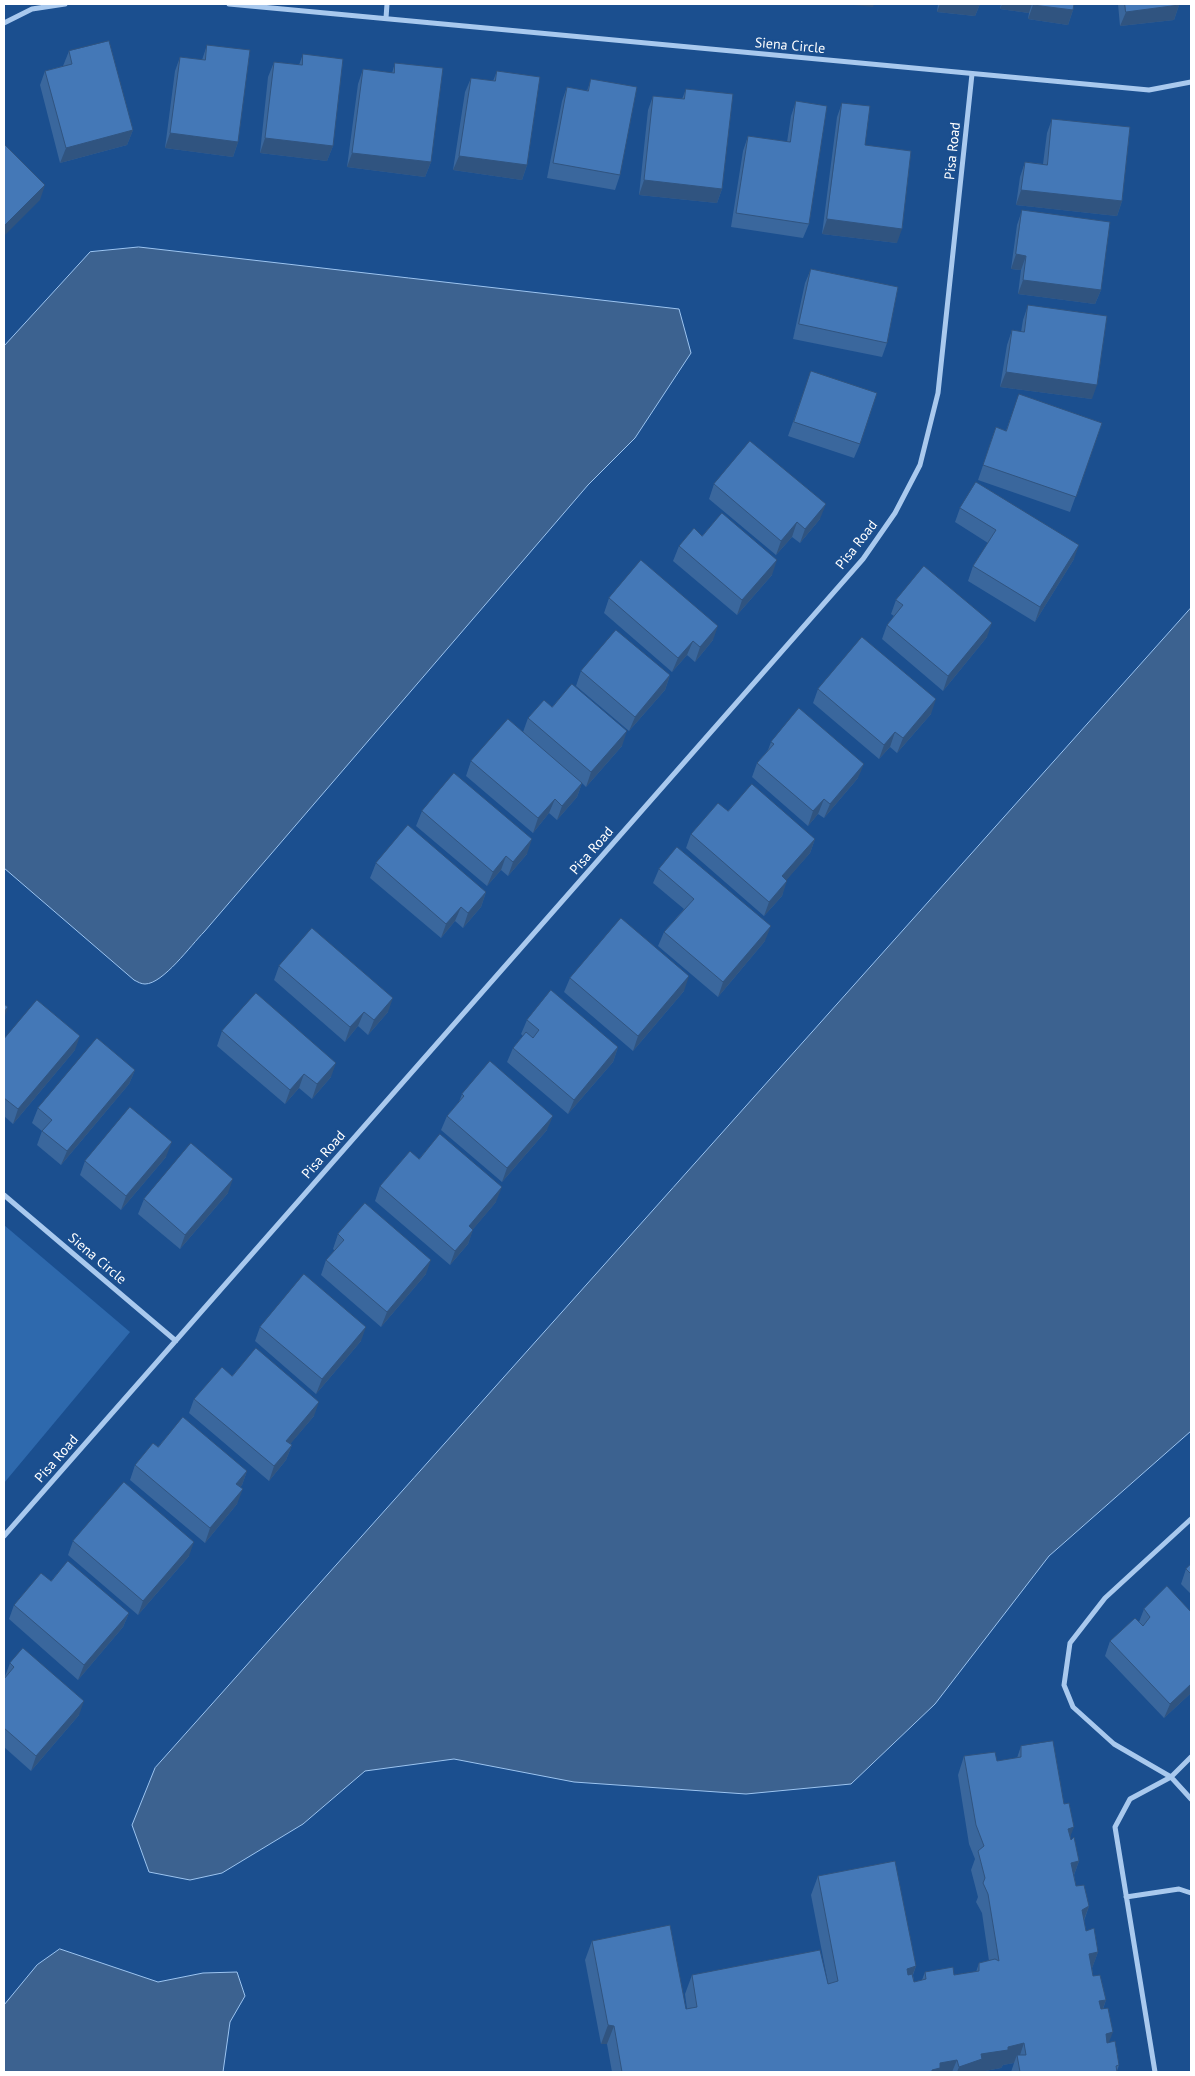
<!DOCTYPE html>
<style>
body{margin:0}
#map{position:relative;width:1195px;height:2076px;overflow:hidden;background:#1b4f8f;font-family:"PT Sans",sans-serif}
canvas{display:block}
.frame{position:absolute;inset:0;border:5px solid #fff;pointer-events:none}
</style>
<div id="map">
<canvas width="1195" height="2076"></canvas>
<div class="frame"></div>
</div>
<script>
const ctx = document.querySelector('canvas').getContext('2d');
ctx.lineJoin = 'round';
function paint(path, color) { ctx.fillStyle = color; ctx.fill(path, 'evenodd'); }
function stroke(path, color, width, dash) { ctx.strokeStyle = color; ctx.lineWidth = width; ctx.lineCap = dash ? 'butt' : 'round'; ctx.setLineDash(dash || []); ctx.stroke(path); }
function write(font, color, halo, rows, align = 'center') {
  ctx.font = font + ' "PT Sans",sans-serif'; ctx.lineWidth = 4.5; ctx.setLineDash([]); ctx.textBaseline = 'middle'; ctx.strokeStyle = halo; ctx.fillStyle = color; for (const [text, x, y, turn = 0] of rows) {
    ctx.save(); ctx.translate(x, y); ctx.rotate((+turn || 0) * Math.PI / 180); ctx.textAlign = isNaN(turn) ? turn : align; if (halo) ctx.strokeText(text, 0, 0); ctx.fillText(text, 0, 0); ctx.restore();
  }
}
const green = new Path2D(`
 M4,1225L130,1332L4,1483Z`);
const water = new Path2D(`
 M139,247L679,309L691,353L635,438L588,485L204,932C191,945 163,984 145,984C141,984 138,982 134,980L4,868V346L90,252Z
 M1191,608V1431L1049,1556L935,1704L851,1784L746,1794L574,1782L454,1759L365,1771L303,1824L222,1873L190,1880L149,1872L132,1825L155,1768Z
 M60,1949L158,1982L203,1973L237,1972L245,1996L230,2022L223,2072H4V2005L37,1965Z`);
const street = new Path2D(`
 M229,4L1149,90L1191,82
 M386,18L387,4
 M4,23L32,9L65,4
 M4,1195L176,1341
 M1191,1519L1105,1598L1070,1643L1064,1685L1073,1707L1114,1744L1171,1777L1191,1799
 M4,1536L863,559L895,513L920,465L938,393L972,74
 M1126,1897L1179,1889L1191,1893
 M1155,2072L1115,1827L1130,1799L1171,1777L1191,1757`);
const wall = new Path2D(`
 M938,4H980L975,16L937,12Z
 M1001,4H1074L1073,10L1068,25L1028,19L1029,13L1000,9Z
 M1118,4H1179V5L1174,20L1120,26Z
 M207,45L238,142L233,157L165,148L175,71L180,57L202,60Z
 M69,51L133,130L127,145L60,163L40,85L45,71L63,66Z
 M303,54L333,146L327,161L260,153L268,77L274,62L299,65Z
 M395,63L431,162L425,177L347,167L358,84L363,69L392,73Z
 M497,71L527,165L522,180L453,170L465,92L471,78L493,81Z
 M591,79L620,175L615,190L547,178L562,101L567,87L587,91Z
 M686,89L722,189L717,203L639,195L648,110L653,96L682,99Z
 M796,101L809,224L803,238L731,227L743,151L748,136L787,142L791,116Z
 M842,103L865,145L897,243L822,234L837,117Z
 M1052,119L1122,201L1117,216L1016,205L1020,177L1025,162L1043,164L1047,133Z
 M1022,210L1101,290L1095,304L1018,294L1021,270L1011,269L1017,225Z
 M811,269L887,343L882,357L793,339L805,283Z
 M1028,305L1092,399L1000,387L1007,345L1012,330L1021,332L1023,320Z
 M811,371L860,444L854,458L788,436Z
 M1102,423L1070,512L978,480L996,427L1006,431Z
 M714,484L820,519L800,543L792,537L776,555L709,499Z
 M960,508L1074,559L1035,622L968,581L973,566L988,543L955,522Z
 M702,536L772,575L737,615L673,561L679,546Z
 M609,598L713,640L695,662L687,655L672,672L604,613Z
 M896,600L987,637L943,691L882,639L887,625L894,616L891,614Z
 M581,671L670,675L665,690L629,731L576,686Z
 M818,689L931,714L897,753L890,747L879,759L813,703Z
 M552,707L622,746L586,787L582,783L577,797L557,820L549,813L533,833L466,776L471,761L523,732L528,718Z
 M771,742L858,778L824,818L818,814L808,826L752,777L757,763L768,750Z
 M422,811L527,854L508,876L501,870L487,886L416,826Z
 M728,811L815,839L810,853L786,880L782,896L764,916L686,848L691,834Z
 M376,863L486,892L481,907L463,928L455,921L441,938L370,878Z
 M659,869L765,941L718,997L658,946L664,932L684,909L653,883Z
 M279,966L388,1012L368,1035L358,1026L345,1042L274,980Z
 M570,978L684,991L633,1051L564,992Z
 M527,1020L618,1047L613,1062L568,1114L507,1062L513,1048L523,1036L521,1034Z
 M222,1031L331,1077L312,1099L299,1088L285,1104L217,1046Z
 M4,1039L75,1050L13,1124L4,1116Z
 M135,1070L129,1084L61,1165L37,1145L42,1131L32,1123L38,1108Z
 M462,1094L547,1130L502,1182L441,1130L447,1116L459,1102Z
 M166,1157L121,1210L80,1175L85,1161Z
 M419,1159L496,1202L473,1229L468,1244L450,1265L375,1201L380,1186Z
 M228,1193L180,1249L138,1214L144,1199Z
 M338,1234L426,1274L381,1327L321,1275L326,1260L335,1251L333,1249Z
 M260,1327L361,1341L316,1394L255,1341Z
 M232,1376L314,1416L290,1444L292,1445L286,1460L269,1481L189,1413L194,1399Z
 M158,1447L247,1471L242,1485L240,1487L237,1504L205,1543L130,1480L135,1465Z
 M73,1541L189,1556L138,1615L68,1555Z
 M1191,1564V1594L1181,1584L1186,1569Z
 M51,1581L129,1613L123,1627L78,1680L9,1619L14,1605Z
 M1144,1609L1191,1612V1693L1164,1718L1105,1656L1110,1641L1139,1622Z
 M10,1663L79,1715L31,1771L4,1747V1679Z
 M1021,1746L1070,1837L1079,1861L1074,1875L1076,1886L1089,1906L1084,1921L1086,1931L1098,1952L1092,1968L1093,1976L1106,2000L1103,2009L1109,2042L1119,2065L1117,2071V2072H1011L1014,2063L1003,2065L1001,2068L980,2072H612L607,2044H601L585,1960L592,1941L686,2009H687L685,1994L692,1975L828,1983L811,1895L818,1876L916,1966L913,1975L914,1982L922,1980L925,1972L954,1975L976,1972L979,1963L989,1961L982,1913L976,1902L978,1897L971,1870L975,1859L969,1844L958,1775L964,1756L997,1761L1017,1758Z`);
const shadedWall = new Path2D(`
 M844,4H874L873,7Z
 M940,4H980L975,16L937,12Z
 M1002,4H1032L1029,13L1000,9Z
 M1033,5L1073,10L1068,25L1028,19Z
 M1179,5L1174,20L1120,26L1126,12Z
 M133,130L127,145L60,163L66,148Z
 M170,133L238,142L233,157L165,148Z
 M265,138L333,146L327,161L260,153Z
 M352,153L431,162L425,177L347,167Z
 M459,156L527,165L522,180L453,170Z
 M644,180L722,189L717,203L639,195Z
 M45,185L40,200L4,236V226Z
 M1021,190L1122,201L1117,216L1016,205Z
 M827,219L902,229L897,243L822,234Z
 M1016,254L1026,256L1021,270L1011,269Z
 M1023,280L1101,290L1095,304L1018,294Z
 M1006,372L1097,385L1092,399L1000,387Z
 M826,504L820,519L800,543L805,529Z
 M797,522L792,537L776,555L781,541Z
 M1079,545L1074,559L1035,622L1040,607Z
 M777,560L772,575L737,615L742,600Z
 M992,623L987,637L943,691L948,676Z
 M718,626L713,640L695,662L700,647Z
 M693,641L687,655L672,672L678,658Z
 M670,675L665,690L629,731L635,717Z
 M936,699L931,714L897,753L903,738Z
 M627,731L622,746L586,787L591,772Z
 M895,732L890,747L879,759L884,745Z
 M864,764L858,778L824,818L830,804Z
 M582,783L577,797L557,820L562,806Z
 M555,799L549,813L533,833L538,818Z
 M824,799L818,814L808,826L813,811Z
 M532,839L527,854L508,876L513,862Z
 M815,839L810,853L777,891L782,876Z
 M506,856L501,870L487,886L493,872Z
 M787,881L782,896L764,916L769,902Z
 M486,892L481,907L463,928L468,913Z
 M461,907L455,921L441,938L446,924Z
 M771,926L765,941L718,997L723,982Z
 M689,976L684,991L633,1051L638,1036Z
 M393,998L388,1012L368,1035L374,1020Z
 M8,1007L4,1019V1012Z
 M364,1012L358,1026L345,1042L350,1027Z
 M80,1036L75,1050L13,1124L18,1109Z
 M618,1047L613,1062L568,1114L574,1100Z
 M336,1063L331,1077L312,1099L317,1084Z
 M135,1070L129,1084L61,1165L67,1151Z
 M304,1074L299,1088L285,1104L290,1090Z
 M553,1116L547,1130L502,1182L507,1168Z
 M172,1142L166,1157L121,1210L126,1196Z
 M233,1179L228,1193L180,1249L185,1235Z
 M502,1187L496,1202L464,1240L469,1226Z
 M473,1230L468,1244L450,1265L455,1251Z
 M431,1260L426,1274L381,1327L387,1312Z
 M366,1327L361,1341L316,1394L322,1379Z
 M319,1402L314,1416L281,1455L286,1441Z
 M292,1445L286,1460L269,1481L274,1466Z
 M247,1471L242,1485L231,1498L236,1484Z
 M243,1489L237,1504L205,1543L210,1528Z
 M194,1542L189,1556L138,1615L143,1601Z
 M129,1613L123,1627L78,1680L84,1665Z
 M1191,1684V1693L1164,1718L1170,1704Z
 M84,1701L79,1715L31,1771L36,1756Z
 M1074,1827L1067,1845L1068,1829Z
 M1079,1861L1072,1880L1071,1863Z
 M1089,1906L1082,1925V1910Z
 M1098,1952L1091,1971L1089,1954Z
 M916,1966L909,1984L907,1969Z
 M1106,2000L1099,2019V2001Z
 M608,2025L614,2026L607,2044H601Z
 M1113,2032L1106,2050V2034Z
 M1024,2043L1018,2061L1017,2055L1014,2063L1003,2065L1001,2068L980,2072H957L959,2067L981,2054L1008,2047Z
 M957,2060L952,2072H931L932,2070L940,2063Z`);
const building = new Path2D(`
 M1033,4H1074L1073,10L1033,5Z
 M1125,4H1179V5L1126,12Z
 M109,41L133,130L66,148L45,71L72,64L69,51Z
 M207,45L250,50L238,142L170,133L180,57L205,60Z
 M303,54L343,59L333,146L265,138L274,62L302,65Z
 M395,63L443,68L431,162L352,153L363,69L394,73Z
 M497,71L540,77L527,165L459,156L471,78L495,81Z
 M591,79L637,87L620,175L553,163L567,87L588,91Z
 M686,89L733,94L722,189L644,180L653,96L684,99Z
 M796,101L827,106L809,224L736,213L748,136L790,142Z
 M842,103L870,106L865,145L911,151L902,229L827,219Z
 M1052,119L1130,127L1122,201L1021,190L1025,162L1047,165Z
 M4,144L45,185L4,226Z
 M1022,210L1110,222L1101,290L1023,280L1026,256L1016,254Z
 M811,269L898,287L887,343L799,324Z
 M1028,305L1107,316L1097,385L1006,372L1012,330L1024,332Z
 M811,371L877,393L860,444L794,422Z
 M1019,394L1102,423L1076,497L983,465L996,427L1006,431Z
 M750,441L826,504L805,529L797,522L781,541L714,484Z
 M976,482L1079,545L1040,607L973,566L996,530L960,508Z
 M722,513L777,560L742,600L679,546L694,528L702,536Z
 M641,560L718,626L700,647L693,641L678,658L609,598Z
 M924,566L992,623L948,676L887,625L903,605L896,600Z
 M616,630L670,675L635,717L581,671Z
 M862,637L936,699L903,738L895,732L884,745L818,689Z
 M572,684L627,731L591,772L528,718L544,700L552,707Z
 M799,708L864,764L830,804L824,799L813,811L757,763L774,744L771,742Z
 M508,719L582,783L562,806L555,799L538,818L471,761Z
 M454,773L532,839L513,862L506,856L493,872L422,811Z
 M752,784L815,839L782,876L787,881L769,902L691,834L718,803L728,811Z
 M408,825L486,892L468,913L461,907L446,924L376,863Z
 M677,847L771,926L723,982L664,932L694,899L659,869Z
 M621,918L689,976L638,1036L570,978Z
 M312,928L393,998L374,1020L364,1012L350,1027L279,966Z
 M551,990L618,1047L574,1100L513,1048L526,1032L533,1038L539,1030L527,1020Z
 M256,993L336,1063L317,1084L304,1074L290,1090L222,1031Z
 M37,1000L80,1036L18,1109L4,1098V1039Z
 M4,1004L8,1007L4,1012Z
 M97,1038L135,1070L67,1151L42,1131L52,1120L38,1108Z
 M490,1061L553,1116L507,1168L447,1116L464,1096L462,1094Z
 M130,1107L172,1142L126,1196L85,1161Z
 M440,1134L502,1187L469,1226L473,1230L455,1251L380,1186L410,1151L419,1159Z
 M191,1143L233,1179L185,1235L144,1199Z
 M365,1203L431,1260L387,1312L326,1260L344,1240L338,1234Z
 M304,1274L366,1327L322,1379L260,1327Z
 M256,1348L319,1402L286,1441L292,1445L274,1466L194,1399L222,1367L232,1376Z
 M183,1417L247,1471L236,1484L243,1489L210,1528L135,1465L153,1443L158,1447Z
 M124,1482L194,1542L143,1601L73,1541Z
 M68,1561L129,1613L84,1665L14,1605L41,1573L51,1581Z
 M1191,1564V1574L1186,1569Z
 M1167,1586L1191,1612V1684L1170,1704L1110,1641L1135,1618L1143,1626L1150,1617L1144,1609Z
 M23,1648L84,1701L36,1756L4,1728V1679L14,1667L10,1663Z
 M1053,1741L1064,1804L1069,1803L1074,1827L1068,1829L1071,1840L1074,1837L1079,1861L1071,1863L1076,1886L1084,1885L1089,1906L1082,1910L1086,1931L1094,1928L1098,1952L1089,1954L1093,1976L1100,1975L1106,2000L1099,2001L1101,2009L1108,2008L1113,2032L1106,2034L1107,2043L1115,2041L1119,2065L1116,2066L1117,2072H1020L1017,2055H1026L1024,2043L1008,2047V2050L981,2054L982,2059L959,2067L957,2060L940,2063V2068L932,2070V2072H622L614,2026L608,2025L592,1941L670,1925L686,2009L697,2007L692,1975L820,1950L828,1984L838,1981L818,1876L895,1861L916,1966L907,1969L908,1975L912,1974L914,1982L926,1979L925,1972L953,1967L954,1975L979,1971V1963L995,1959L999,1961L988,1894L983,1883L985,1878L978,1851L984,1846L976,1825L964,1756L995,1752L997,1761L1021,1757V1746Z`);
const streetNames = [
 ["Siena Circle",790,46,5],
 ["Pisa Road",953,151,-84],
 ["Pisa Road",857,545,-52],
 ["Pisa Road",592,851,-49],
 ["Pisa Road",324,1155,-49],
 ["Siena Circle",97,1259,40],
 ["Pisa Road",57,1459,-49]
];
paint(green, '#2e69ad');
paint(water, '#3c6290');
stroke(water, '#9cc4f0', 1);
stroke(street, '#a9c9ee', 5);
paint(wall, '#3a679d');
paint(shadedWall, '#305480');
paint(building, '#4478b7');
stroke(building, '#305480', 1);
write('14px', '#fff', '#1b4f8f', streetNames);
</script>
